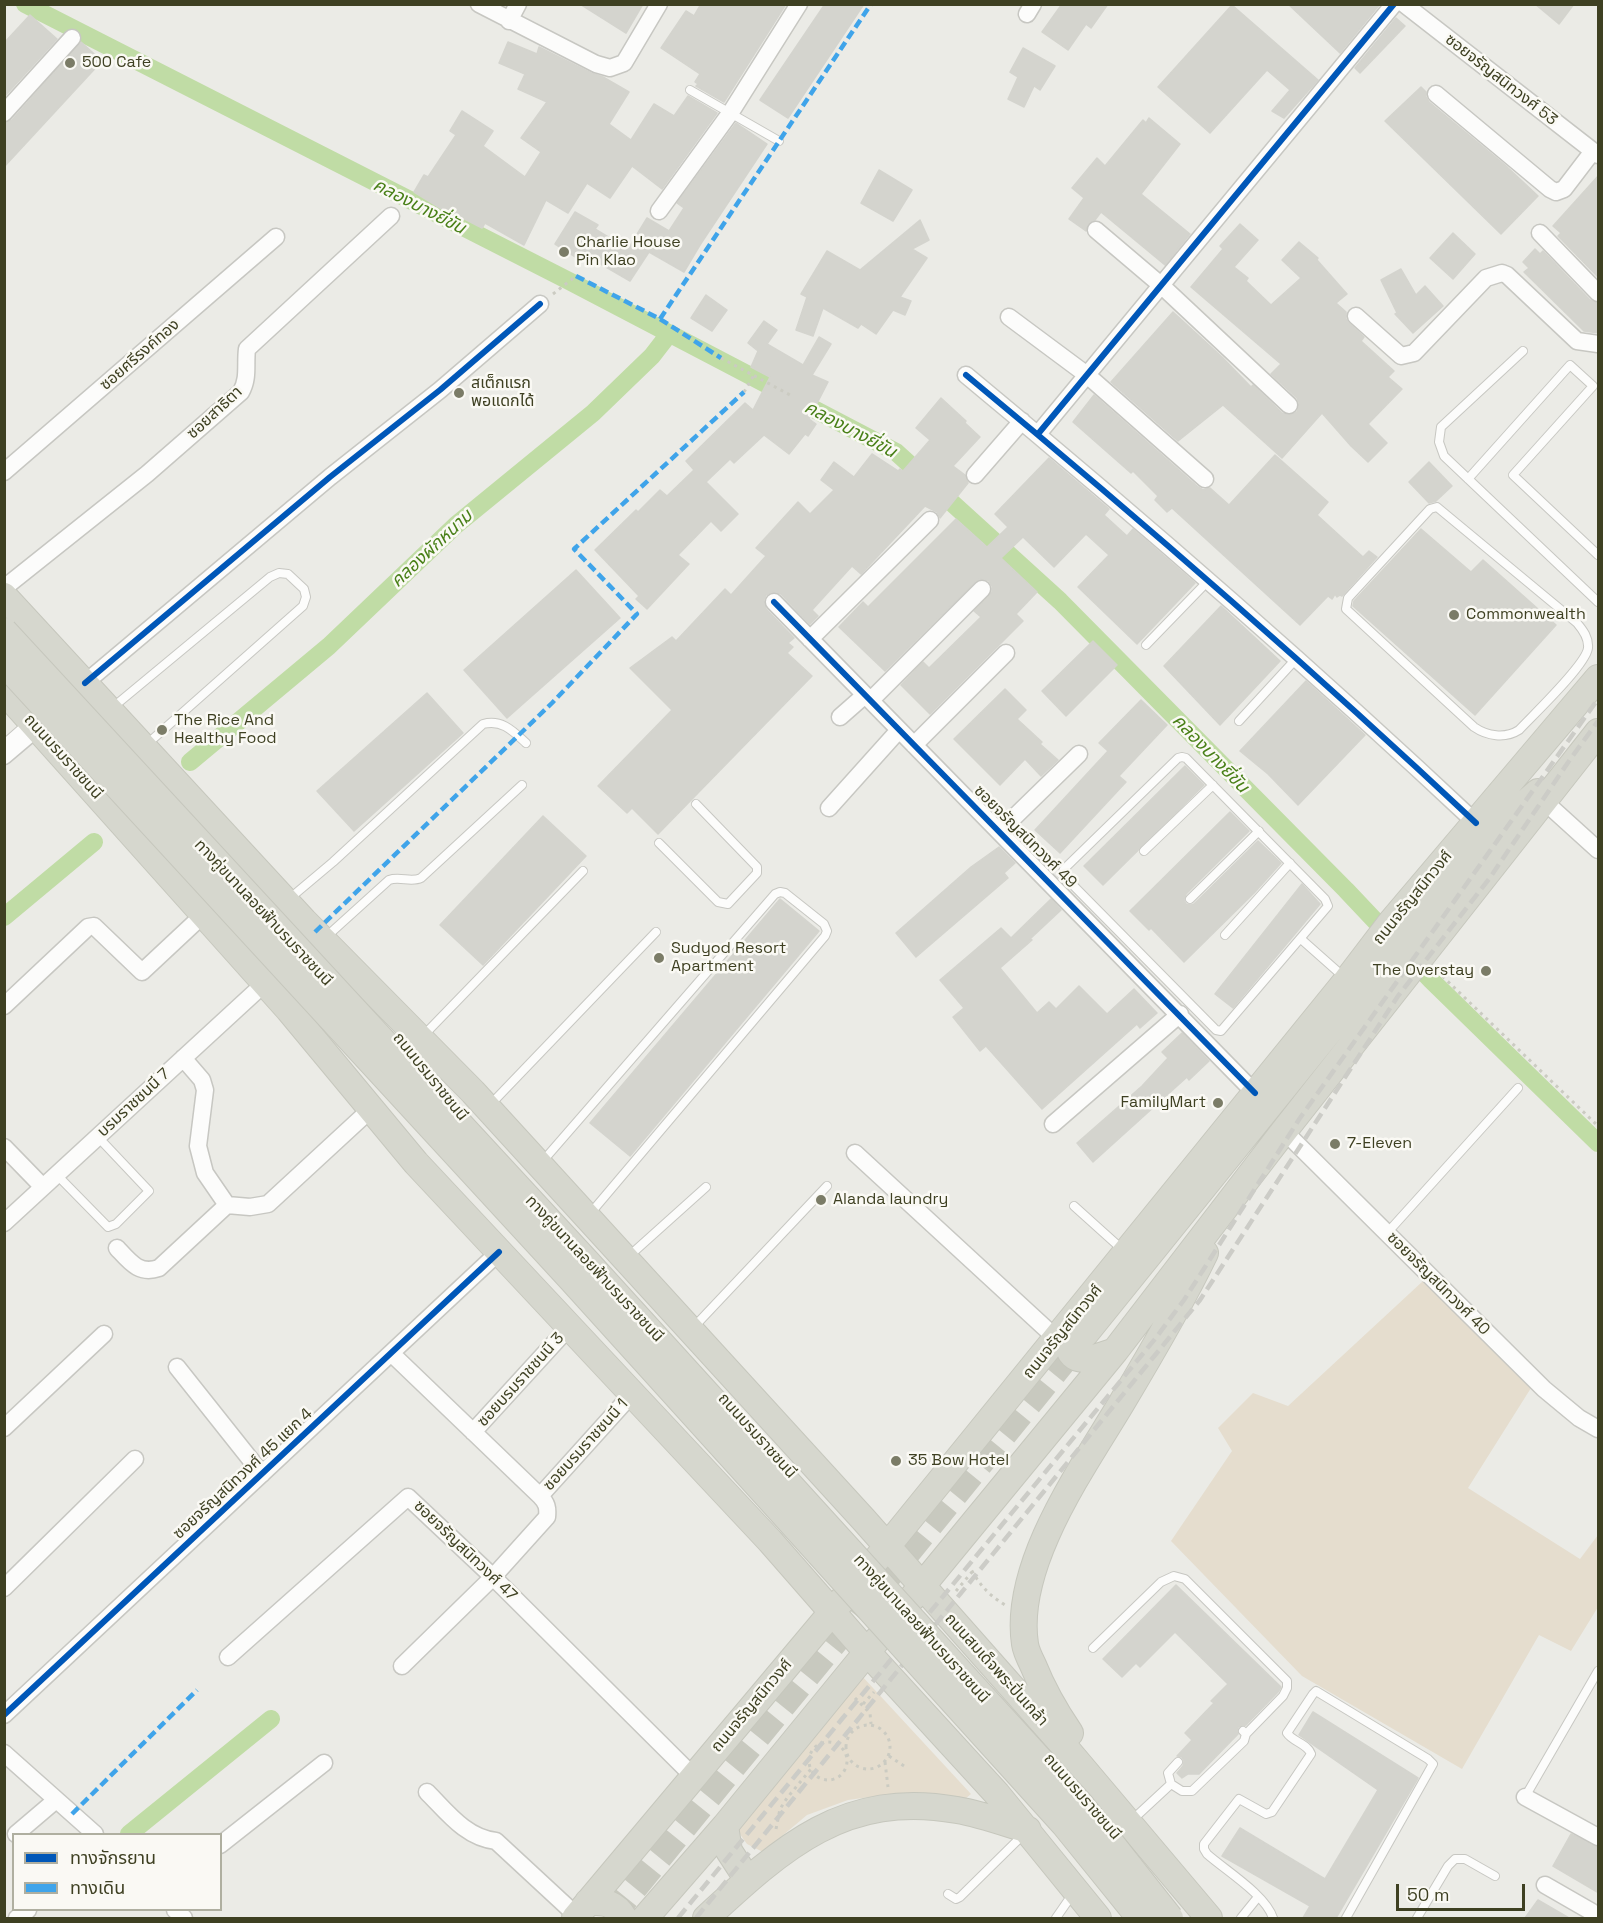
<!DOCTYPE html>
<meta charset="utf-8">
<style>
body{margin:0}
#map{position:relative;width:1603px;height:1923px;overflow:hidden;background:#ebebe6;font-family:"Space Grotesk","Noto Sans Thai",sans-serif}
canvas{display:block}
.frame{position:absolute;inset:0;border:6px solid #3e4022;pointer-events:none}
.legend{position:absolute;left:12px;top:1833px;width:210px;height:78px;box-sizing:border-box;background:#faf9f4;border:2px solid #afafa0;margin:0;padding:8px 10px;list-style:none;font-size:18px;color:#3e4022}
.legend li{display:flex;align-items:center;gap:12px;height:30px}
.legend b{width:30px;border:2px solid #afafa0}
.scale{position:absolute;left:1396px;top:1884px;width:129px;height:27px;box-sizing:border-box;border:3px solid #3e4022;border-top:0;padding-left:8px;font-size:18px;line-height:21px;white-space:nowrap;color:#3e4022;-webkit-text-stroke:4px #faf9f4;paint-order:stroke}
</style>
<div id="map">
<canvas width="1603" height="1923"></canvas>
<div class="frame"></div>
<ul class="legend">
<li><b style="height:8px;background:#0057b8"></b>ทางจักรยาน</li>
<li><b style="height:8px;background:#3fa4ea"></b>ทางเดิน</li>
</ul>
<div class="scale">50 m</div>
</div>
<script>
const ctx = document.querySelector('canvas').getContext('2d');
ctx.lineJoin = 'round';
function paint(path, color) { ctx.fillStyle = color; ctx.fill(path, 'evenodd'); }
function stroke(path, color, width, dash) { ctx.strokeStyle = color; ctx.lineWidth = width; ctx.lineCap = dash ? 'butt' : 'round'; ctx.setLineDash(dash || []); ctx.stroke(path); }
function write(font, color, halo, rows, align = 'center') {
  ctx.font = font + ' "Space Grotesk","Noto Sans Thai",sans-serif'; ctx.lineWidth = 5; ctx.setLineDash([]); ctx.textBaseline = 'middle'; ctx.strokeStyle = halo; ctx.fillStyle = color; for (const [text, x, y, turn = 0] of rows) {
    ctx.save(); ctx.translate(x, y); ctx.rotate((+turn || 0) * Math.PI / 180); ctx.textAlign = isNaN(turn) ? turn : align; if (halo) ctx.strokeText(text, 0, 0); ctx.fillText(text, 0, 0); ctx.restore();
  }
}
const green = new Path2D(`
 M1423,1281L1531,1388L1468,1488L1580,1559L1598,1535V1607L1571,1651L1539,1635L1462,1769L1302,1676L1171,1541L1232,1451L1218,1428L1253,1393L1288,1406Z
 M861,1675L971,1794L965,1799L931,1794L884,1795L848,1800L807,1815L763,1852L747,1844L737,1830Z`);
const canal = new Path2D(`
 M25,4L569,281L896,452L1060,601L1346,890L1431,980L1598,1143
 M190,762L329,646L456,525L593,413L652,356L669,334
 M4,917L94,842
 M129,1834L271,1719`);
const building = new Path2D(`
 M580,4H643L626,33Z
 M701,4H786L724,102L696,86L698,84L695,82L700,74L661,48L686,11L694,16Z
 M825,4H864L788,118L760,100Z
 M1062,4H1108L1091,28L1086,24L1068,50L1042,32Z
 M1288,4H1380L1340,53Z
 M1535,4H1574L1559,24Z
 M1232,5L1318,80L1284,118L1272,111L1290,90L1267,70L1210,133L1158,87Z
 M30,15L57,39L4,97V43Z
 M1396,18L1405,26L1360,73L1355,68Z
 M81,42L102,61L4,167V123L12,120Z
 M508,42L537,54L539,47L591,73L603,77L629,92L609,124L631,140L654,104L674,116L688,96L717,113L662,189L632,166L610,198L587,183L568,213L546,200L524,245L485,223L482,228L451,212L450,214L414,192L424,175L428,177L456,135L450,131L462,111L493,131L483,146L525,177L541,152L521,138L547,102L518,89L525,74L499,63Z
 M1023,48L1055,66L1040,90L1034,86L1024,107L1008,99L1018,77L1010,72Z
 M1421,87L1426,92V97L1429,102L1505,165L1538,196L1501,234L1385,121Z
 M1149,118L1180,144L1141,194L1190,234L1165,265L1101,212L1095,220L1088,224L1086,231L1069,219L1084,198L1072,188L1097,158L1105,166L1143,120L1146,123Z
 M736,123L767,144L700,245L684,272L649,252L630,281L580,252L577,258L555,244L575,212L598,225L595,229L628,249L647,218L669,231L684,208L677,203Z
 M879,170L912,190L893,221L861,203Z
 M1599,175V278L1558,236L1561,233L1553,226Z
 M920,220L929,240L912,249L927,258L900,297L911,301L905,315L893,310L876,334L861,324L858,328L823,308L813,336L796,330L807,297L801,294L827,251L860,270Z
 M1240,224L1258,240L1234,267L1248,278L1246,281L1271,305L1301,278L1282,260L1299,242L1318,258L1317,260L1347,294L1336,303L1346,312V319L1349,323L1364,337L1361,341L1394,371L1388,377L1402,389L1368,424L1387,443L1368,462L1351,446L1322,413L1282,458L1223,405L1178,441L1111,382L1173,312L1222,357L1251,387L1253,385L1282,413L1291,415L1297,412L1299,403L1297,398L1271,374L1281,364L1191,287L1223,249L1220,246Z
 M1453,233L1475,254L1453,279L1430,258Z
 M1535,249L1540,254L1543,251L1590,300L1599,303V333L1584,331L1524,272L1529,268L1523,262Z
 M1401,269L1416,295L1425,286L1443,306L1413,333L1395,314L1397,313L1381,280Z
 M706,295L727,310L712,331L691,318Z
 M764,321L777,330L767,344L803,365L819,337L831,344L812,375L828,382L809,419L816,424L808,436L805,434L789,454L764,435L734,463L730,459L706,482L738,514L721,531L711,521L678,555L689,564L647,609L636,599L639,596L595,550L636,510L638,512L660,490L667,496L694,470L686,461L745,403L753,410L770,377L751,367L758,351L748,343Z
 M1094,395L1198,487L1203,490L1210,488L1229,505L1275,455L1328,502L1317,515L1363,557L1369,551L1377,557L1342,596L1340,595L1337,597L1335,594L1332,599L1328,596L1300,625L1172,508L1167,512L1155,500L1158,496L1133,471L1131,473L1073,422Z
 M941,398L966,421L965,423L980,437L953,466L965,475L968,483L940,518L937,512L925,506L861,574L852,566L812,610L818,616L810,624L781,594L772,592L766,595L764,600L766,609L794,638L788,643L793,647L787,653L812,676L658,834L632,808L627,813L598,786L672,710L630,668L672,637L676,641L725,589L731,595L766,556L756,548L798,502L810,514L834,490L821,480L834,462L854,477L872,454L898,471L900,469L903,471L930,440L916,428Z
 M1049,458L1109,509L1104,515L1127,536L1133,529L1195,583L1137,644L1078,587L1109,555L1086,534L1054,567L1023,537L1001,558L1037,592L1016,614L1023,621L930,714L901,685L923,662L929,668L981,617L974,611L992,592V586L989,581L980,579L975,582L885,671L839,627L863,602L868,607L956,519L987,547L1008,527L995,514Z
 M1429,462L1452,486L1436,501L1429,503L1409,482Z
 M1421,529L1471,572L1483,560L1556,625L1475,715L1353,606L1354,601Z
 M576,570L620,618L507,718L464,670Z
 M1221,606L1280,661L1220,725L1164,666Z
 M1093,641L1117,665L1066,716L1042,691Z
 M1306,681L1365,735L1298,805L1268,774L1240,751Z
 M1005,689L1026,710L1017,719L1042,742L1040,744L1058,760L1041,776L1025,759L1000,785L954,739Z
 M427,693L463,733L354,831L317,791Z
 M1141,700L1167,725L1119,776L1126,782L1060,853L1035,830L1108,751L1099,743Z
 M1185,766L1204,785L1103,885L1084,866Z
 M1230,812L1249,831L1186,894L1184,900L1186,904L1191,905L1194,904L1258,841L1281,863L1255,892L1184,962L1151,928L1149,930L1130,911Z
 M543,816L586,856L483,965L440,925Z
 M999,847L1015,863L1004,873L1008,878L916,957L896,933L971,867Z
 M1302,884L1320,904L1233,1008L1215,994Z
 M780,899L819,931L630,1156L590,1123Z
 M1051,899L1061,910L1030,939L1032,940L1000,968L1037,1013L1049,1002L1056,1009L1079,986L1107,1014L1134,989L1157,1013L1140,1028L1137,1024L1042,1109L986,1046L980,1051L953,1017L964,1008L940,980L1001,928L1011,938Z
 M1182,1033L1209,1061L1189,1080L1187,1077L1093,1162L1077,1143L1142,1086L1168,1058L1162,1052Z
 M1176,1585L1281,1687L1278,1692L1246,1725L1238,1727V1734L1199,1774H1188L1182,1778L1177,1773L1183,1766L1184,1761L1182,1757L1177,1756L1192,1740L1185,1733L1214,1703L1211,1701L1228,1684L1175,1632L1140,1667L1136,1663L1122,1677L1103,1659Z
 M1313,1712L1418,1778L1336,1918H1303L1310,1906L1222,1856L1240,1828L1325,1879L1378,1790L1299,1735Z
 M1571,1834L1599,1847V1893L1553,1866Z
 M1538,1900L1569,1918H1525Z`);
const primaryTunnel = new Path2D(`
 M610,1918L1085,1335`);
const path = new Path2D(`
 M553,294L576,276
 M721,358L792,396
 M744,392L754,375
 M1437,971L1598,1126
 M968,1564C979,1584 986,1593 1005,1605
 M956,1591L972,1572
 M855,1698L870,1713L871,1724
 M863,1704L874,1692
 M846 1747a22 22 0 1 1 44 0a22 22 0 1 1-44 0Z
 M809 1761a19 19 0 1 1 38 0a19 19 0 1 1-38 0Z
 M889,1756L907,1768
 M885,1762L888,1787
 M776,1829L780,1809L787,1798L811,1769`);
const service = new Path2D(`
 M690,90L779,141
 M1523,351L1441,427L1439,442L1444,456L1598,602
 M1468,479L1570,365L1593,386L1513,475L1598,555
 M1437,507L1577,623C1583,630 1589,638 1588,648C1586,665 1533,715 1519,730C1505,739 1487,736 1474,727L1346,609L1348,598L1430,509Z
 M1146,645L1208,581
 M112,708L270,577L279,573L288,574L304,589L306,597L303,606L146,745
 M1239,721L1296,659
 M4,744L29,722
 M1182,757L1186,758L1325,899L1328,906L1221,1031L1216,1030L1062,874L1064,869L1178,758Z
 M659,843L718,902L728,904L757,873V867L696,804
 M1144,851L1213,785
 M289,899L333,862L483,724C502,719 513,731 526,743
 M1190,899L1259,831
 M1225,935L1290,863
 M326,937L389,880C400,876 411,883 421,878L522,785
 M1301,939L1345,978
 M423,1036L583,871
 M490,1105L656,932
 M542,1162L775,894L780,892L785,893L824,924L827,931L825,936L589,1215
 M56,1174L108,1227L116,1224L149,1191L97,1136
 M1074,1206L1124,1251
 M1387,1233L1518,1088
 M628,1257L706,1187
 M692,1329L827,1186
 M1093,1648L1161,1582L1174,1576L1185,1579L1287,1681V1688L1283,1696L1246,1734
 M1178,1762L1168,1773L1171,1784L1182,1791H1192L1244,1741L1246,1734L1243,1731
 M1525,1797L1598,1671
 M1130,1822L1171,1784
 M948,1894L956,1899L960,1897L1025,1833
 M1056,1918L1074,1892
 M1241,1918L1258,1897
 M1273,1918C1266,1895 1225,1870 1207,1854L1204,1849V1844L1239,1799L1266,1814L1272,1812L1311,1754C1308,1744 1293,1742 1287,1733L1313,1694L1316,1691L1428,1759L1433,1764L1346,1918
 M1417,1918L1448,1866L1455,1859H1465L1495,1876`);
const minor = new Path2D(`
 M479,4L596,64L610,68L624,63L659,4
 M1404,4L1598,155
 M1027,14L1033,4
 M509,21L518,4
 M1436,94L1550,189L1556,192L1564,189L1593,151
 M4,113L72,38
 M659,211L731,112L799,4
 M1096,230L1162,286L1289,405
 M1540,233L1598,293
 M1356,316L1401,356L1414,353L1486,278L1502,273L1507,275L1577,341L1598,344
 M1009,317L1087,375L1205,479
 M966,375C1140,519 1311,668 1476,823
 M1038,434L1394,4
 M4,472L276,237
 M975,475L1022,421
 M4,588L147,474L241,392C249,378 245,365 247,349L391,216
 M774,602L1255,1093
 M810,639L930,520
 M85,683L330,477L440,390L540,304
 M871,700L982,589
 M840,717L865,695
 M914,745L1006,653
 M4,756L37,728
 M1545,802L1598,850
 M829,808L899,730
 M1000,831L1079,754
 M4,1006L88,927L94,926L142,972L203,915
 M183,1058L202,1080L205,1090L198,1146L205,1173L227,1205L250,1207L268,1204L371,1109
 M1053,1124L1180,1014
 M1284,1131L1544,1389L1579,1418L1598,1429
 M4,1147L42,1186
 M855,1153L1057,1339
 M4,1223L265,983
 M117,1248C130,1262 139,1275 159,1268L227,1205
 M391,1353L540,1496C547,1503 548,1508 547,1517L493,1577L402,1666
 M177,1367L262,1474
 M4,1428L104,1334
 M473,1432L569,1327
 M540,1496L632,1394
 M4,1588L135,1459
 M228,1657L408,1497L493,1577L693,1776
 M4,1715L499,1252
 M4,1753L95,1834
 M427,1792C447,1812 466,1838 496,1841L577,1916
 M1525,1797L1598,1837
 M16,1834L56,1800
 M220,1845L324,1763
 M1545,1885L1592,1912
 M175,1910L184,1918
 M17,1918L28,1910`);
const primary = new Path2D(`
 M4,596L304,921L473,1092L864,1520L1063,1745L1209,1918
 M4,691L289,1010L416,1163L770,1541L867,1652L997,1794L1098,1918
 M1486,837L1538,792
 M1074,1318C1072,1325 1068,1334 1068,1342C1069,1370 1100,1356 1115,1351
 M1085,1334L1490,832
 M876,1560L1347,980L1392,921L1598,678
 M912,1598L1115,1351L1284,1131L1598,732
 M1070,1733C1055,1711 1043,1690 1033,1665C1030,1659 1026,1651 1025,1644C1013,1565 1082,1469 1121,1404C1151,1354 1180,1305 1205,1253
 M725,1826L729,1851L748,1880
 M588,1902C605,1901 616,1904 624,1918
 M575,1918L843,1599
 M645,1918L725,1826L877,1640
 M706,1918C783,1847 845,1790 957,1810C981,1814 1005,1823 1028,1830`);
const rail = new Path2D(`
 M678,1918L1155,1339L1184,1300L1300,1118L1598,699
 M696,1918L1200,1300L1398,996L1489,879L1569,761L1598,721`);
const primaryBridge = new Path2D(`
 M4,631L588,1263L1081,1805L1170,1918
 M4,663L571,1279L1064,1824L1140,1918`);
const quiet = new Path2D(`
 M576,276L660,319L721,358
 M660,319L871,4
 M315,932L552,703L637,614L574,549L744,392
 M72,1814L197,1690`);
const cycleway = new Path2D(`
 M966,375C1140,519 1311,668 1476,823
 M1038,434L1394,4
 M774,602L1255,1093
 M85,683L330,477L440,390L540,304
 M4,1715L499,1252`);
const markers = [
 [70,63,6,"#7b7c67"],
 [564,252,6,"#7b7c67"],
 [459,393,6,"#7b7c67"],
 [1454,615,6,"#7b7c67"],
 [162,730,6,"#7b7c67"],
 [659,958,6,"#7b7c67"],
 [1486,971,6,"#7b7c67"],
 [1218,1103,6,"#7b7c67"],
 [1335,1144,6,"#7b7c67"],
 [821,1200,6,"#7b7c67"],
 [896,1461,6,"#7b7c67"]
];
const poiNames = [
 ["500 Cafe",82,63],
 ["Charlie House",576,243],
 ["Pin Klao",576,261],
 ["สเต็กแรก",471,384],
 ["พอแดกได้",471,402],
 ["Commonwealth",1466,615],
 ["The Rice And",174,721],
 ["Healthy Food",174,739],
 ["Sudyod Resort",671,949],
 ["Apartment",671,967],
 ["The Overstay",1474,971,"right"],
 ["FamilyMart",1206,1103,"right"],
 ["7-Eleven",1347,1144],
 ["Alanda laundry",833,1200],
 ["35 Bow Hotel",908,1461]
];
const streetNames = [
 ["ซอยจรัญสนิทวงศ์ 53",1501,80,38],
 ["ซอยศรีรงค์ทอง",140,355,-41],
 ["ซอยสาธิตา",215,413,-43],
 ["ถนนบรมราชชนนี",63,757,48],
 ["ซอยจรัญสนิทวงศ์ 49",1025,837,45],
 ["ถนนจรัญสนิทวงศ์",1413,898,-51],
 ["ทางคู่ขนานลอยฟ้าบรมราชชนนี",263,913,47],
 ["ถนนบรมราชชนนี",430,1077,51],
 ["บรมราชชนนี 7",134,1103,-43],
 ["ทางคู่ขนานลอยฟ้าบรมราชชนนี",594,1269,47],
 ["ซอยจรัญสนิทวงศ์ 40",1438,1284,45],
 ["ถนนจรัญสนิทวงศ์",1063,1332,-51],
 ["ซอยบรมราชชนนี 3",521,1380,-48],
 ["ถนนบรมราชชนนี",757,1436,48],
 ["ซอยบรมราชชนนี 1",586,1445,-48],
 ["ซอยจรัญสนิทวงศ์ 45 แยก 4",243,1474,-43],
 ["ซอยจรัญสนิทวงศ์ 47",465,1551,44],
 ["ทางคู่ขนานลอยฟ้าบรมราชชนนี",921,1629,48],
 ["ถนนสมเด็จพระปิ่นเกล้า",996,1670,48],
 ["ถนนจรัญสนิทวงศ์",752,1706,-50],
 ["ถนนบรมราชชนนี",1082,1797,49]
];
const waterNames = [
 ["คลองบางยี่ขัน",419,207,27],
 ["คลองบางยี่ขัน",850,430,28],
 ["คลองผักหนาม",432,549,-43],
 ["คลองบางยี่ขัน",1210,754,46]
];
paint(green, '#e5ddce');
stroke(canal, '#c0dca5', 18);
paint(building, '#d4d4ce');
stroke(building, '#d4d4ce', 1.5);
stroke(primaryTunnel, '#c8c9bf', 26, [26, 13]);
stroke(service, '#c7c7c2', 10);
stroke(minor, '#c7c7c2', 19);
stroke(primary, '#c6c7bd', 28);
stroke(path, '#cbcbc2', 3, [3, 4.5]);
stroke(service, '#fcfcfb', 8);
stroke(minor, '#fcfcfb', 16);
stroke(primary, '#d6d7ce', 26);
stroke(rail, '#ccccc7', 4.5, [12, 6]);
stroke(primaryBridge, '#c6c7bd', 28, []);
stroke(primaryBridge, '#d6d7ce', 26);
stroke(quiet, '#3fa4ea', 4.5, [9, 4.5]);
stroke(cycleway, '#0057b8', 6);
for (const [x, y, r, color] of markers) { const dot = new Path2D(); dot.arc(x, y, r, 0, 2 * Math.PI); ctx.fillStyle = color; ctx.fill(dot); stroke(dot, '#faf9f4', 2); }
write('16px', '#3e4022', '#faf9f4', poiNames, 'left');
write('16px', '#3e4022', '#faf9f4', streetNames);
write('italic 18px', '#498018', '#faf9f4', waterNames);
</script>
